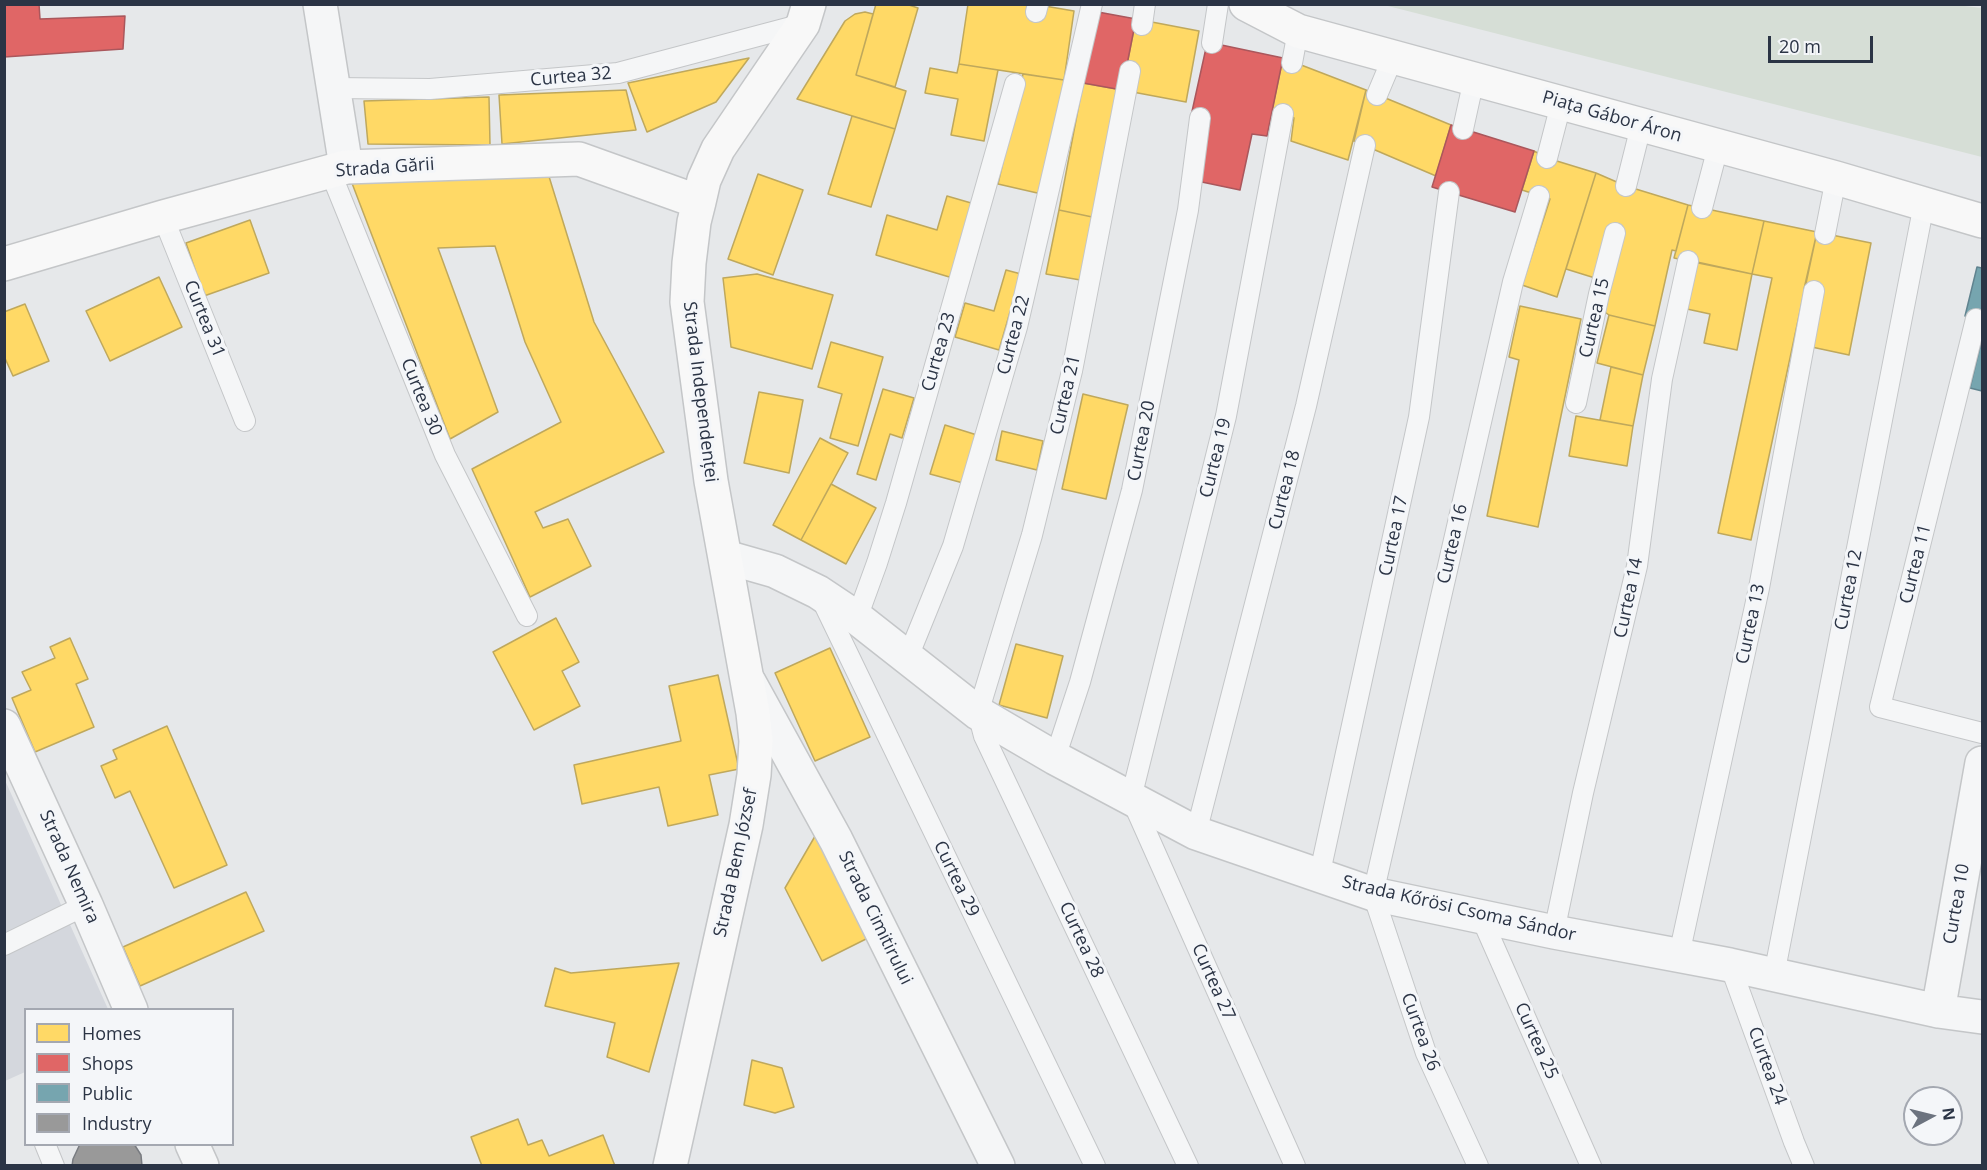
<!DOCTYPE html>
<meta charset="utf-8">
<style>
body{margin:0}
#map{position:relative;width:1987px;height:1170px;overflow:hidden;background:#e6e8ea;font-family:"Open Sans",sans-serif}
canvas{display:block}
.frame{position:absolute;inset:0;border:6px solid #2b3445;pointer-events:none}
.legend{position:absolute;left:24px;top:1008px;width:210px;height:138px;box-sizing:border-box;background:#f4f6f9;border:2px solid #a4a8b1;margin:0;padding:8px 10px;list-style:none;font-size:18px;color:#2b3445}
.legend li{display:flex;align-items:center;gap:12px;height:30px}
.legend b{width:30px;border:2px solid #a4a8b1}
.north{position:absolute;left:1903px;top:1086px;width:60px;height:60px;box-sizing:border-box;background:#f4f6f9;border:2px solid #a4a8b1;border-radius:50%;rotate:83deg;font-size:16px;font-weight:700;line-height:24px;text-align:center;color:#2b3445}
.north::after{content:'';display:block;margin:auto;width:21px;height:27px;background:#6c737f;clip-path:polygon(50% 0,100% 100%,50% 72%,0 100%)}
.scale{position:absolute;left:1768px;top:36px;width:105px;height:27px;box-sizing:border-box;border:3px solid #2b3445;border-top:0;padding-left:8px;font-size:18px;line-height:21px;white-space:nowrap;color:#2b3445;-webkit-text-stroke:4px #f4f6f9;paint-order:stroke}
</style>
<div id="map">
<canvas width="1987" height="1170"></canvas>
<div class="frame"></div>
<ul class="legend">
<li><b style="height:16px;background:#ffd966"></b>Homes</li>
<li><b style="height:16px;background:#e06666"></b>Shops</li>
<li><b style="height:16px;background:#76a5af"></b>Public</li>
<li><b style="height:16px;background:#999"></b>Industry</li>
</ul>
<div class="north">N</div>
<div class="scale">20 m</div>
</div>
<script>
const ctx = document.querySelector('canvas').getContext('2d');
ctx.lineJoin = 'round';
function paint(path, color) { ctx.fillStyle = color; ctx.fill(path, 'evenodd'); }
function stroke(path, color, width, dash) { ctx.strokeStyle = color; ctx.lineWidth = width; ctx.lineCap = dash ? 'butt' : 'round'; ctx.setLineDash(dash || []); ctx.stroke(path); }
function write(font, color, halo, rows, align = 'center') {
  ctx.font = font + ' "Open Sans",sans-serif'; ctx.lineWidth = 6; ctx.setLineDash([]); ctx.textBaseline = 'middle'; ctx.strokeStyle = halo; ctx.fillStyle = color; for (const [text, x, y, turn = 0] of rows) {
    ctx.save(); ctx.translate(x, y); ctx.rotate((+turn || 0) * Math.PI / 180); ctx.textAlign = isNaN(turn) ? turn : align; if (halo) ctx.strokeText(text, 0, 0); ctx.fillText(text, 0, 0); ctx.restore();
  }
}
const built = new Path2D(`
 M4,778L108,1009L26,1010L25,1072L5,1081Z`);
const green = new Path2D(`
 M1947,4L1982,8V157L1384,5Z`);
const homes = new Path2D(`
 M876,4H906L918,8L895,87L856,75Z
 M968,4H1033L1074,11L1064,80L959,64Z
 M865,12L873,14L856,75L906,91L895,129L797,99L845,21L855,14Z
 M1136,19L1199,31L1186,102L1122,90Z
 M749,58L716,102L647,132L628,83Z
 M1283,58L1366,90L1348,160L1291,141L1294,118L1272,110Z
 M959,64L998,70L984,141L951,135L958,99L925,93L930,68L957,73Z
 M1023,74L1064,80L1071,85L1046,195L998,184Z
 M1083,83L1122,90L1097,218L1059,210Z
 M626,90L636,130L502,144L499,95Z
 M1366,90L1451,125L1436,176L1354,141Z
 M489,97L490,145L368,144L364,101Z
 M852,116L895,129L871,207L828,194Z
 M1534,151L1547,158L1596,173L1557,297L1522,285L1550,199L1522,190Z
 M547,170L594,322L664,452L535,512L543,528L568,519L591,566L530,597L472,469L561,422L525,342L495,246L438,248L498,412L450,439L350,178Z
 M1596,173L1626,186L1688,205L1676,251L1672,250L1655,326L1609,315L1602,310L1595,278L1566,269Z
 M758,174L803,190L773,275L728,259Z
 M947,196L978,205L956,279L876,255L887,215L937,230Z
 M1688,205L1764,221L1752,274L1674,258Z
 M1059,210L1097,218L1086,281L1046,274Z
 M250,220L269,273L204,296L186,243Z
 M1764,221L1817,232L1751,540L1718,533L1772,278L1752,274Z
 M1817,232L1871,243L1849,355L1807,346L1818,292L1804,289Z
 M1697,262L1752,274L1737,350L1704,343L1710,314L1687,309Z
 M1006,270L1021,274L999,350L955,337L965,303L994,311Z
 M757,274L833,295L812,369L731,347L723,278Z
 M159,277L182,327L110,361L86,311Z
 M25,304L49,361L13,376L4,356V312Z
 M1520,306L1581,319L1538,527L1487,516L1519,360L1509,357Z
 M1609,315L1655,326L1643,375L1597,363Z
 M831,342L883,357L858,446L830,438L842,394L818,387Z
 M1611,367L1643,375L1633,426L1600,420Z
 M883,389L914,398L902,438L890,434L876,480L857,474Z
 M759,392L803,400L789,473L744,463Z
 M1083,394L1128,405L1106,499L1062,489Z
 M1576,416L1633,426L1627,466L1569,456Z
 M945,425L977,435L963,483L930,474Z
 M1002,431L1043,441L1037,470L996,460Z
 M820,438L848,453L801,540L773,525Z
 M831,484L876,508L846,564L801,540Z
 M556,618L579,662L562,671L580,706L534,730L493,652Z
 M70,638L88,679L76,684L94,727L35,752L12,698L31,690L22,672L55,658L50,647Z
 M1016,644L1063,656L1047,718L999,705Z
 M830,648L870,737L815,761L775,673Z
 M718,675L739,769L709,775L718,815L668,826L659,787L582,804L574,765L681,741L669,686Z
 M167,726L227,865L174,888L130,791L115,798L101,766L117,759L113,750Z
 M818,831L876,934L822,961L785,888Z
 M246,892L264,931L140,986L123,947Z
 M679,963L649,1072L607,1057L615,1023L545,1006L555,968L571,973Z
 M752,1060L782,1068L794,1107L775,1113L744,1105Z
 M518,1119L528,1145L542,1140L549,1156L603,1135L615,1166H482L471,1137Z`);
const shops = new Path2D(`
 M4,4H39L40,19L125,16L123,49L4,57Z
 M1098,12L1136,19L1122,90L1083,83Z
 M1208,39L1212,43L1283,58L1267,136L1252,134L1240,190L1197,181L1210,120L1191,116Z
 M1451,125L1534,151L1515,212L1432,187Z`);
const public = new Path2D(`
 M1977,267L1982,268V321L1965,316Z
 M1982,338V391L1970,388Z`);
const industry = new Path2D(`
 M80,1144H134L141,1155L142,1166H72L73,1159Z`);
const lane = new Path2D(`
 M1036,12L1038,4
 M1142,25L1145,4
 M1212,43L1218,4
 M1292,63L1298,31
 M1130,71L1072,371L1032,535L978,713L984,736L1188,1166
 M333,88L430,89L618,73L803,24
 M1377,95L1393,57
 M1283,114L1226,416L1131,798L1295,1166
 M1463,129L1474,79
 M1547,158L1561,104
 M330,171L445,455L527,616
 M1626,186L1641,126
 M1702,208L1718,147
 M163,217L245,421
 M1825,234L1836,178
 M1976,319L1880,707L1982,733
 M1576,403L1599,294L1615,233
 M821,598L1095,1166
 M857,618L877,563L896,503L1015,84
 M908,657L953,546L1017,327L1092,4
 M1055,758L1080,682L1132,490L1188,210L1200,118
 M1196,833L1306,406L1365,145
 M1319,877L1419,417L1449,192
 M1481,917L1591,1166
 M1554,932L1583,793L1637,566L1662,379L1688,261
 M4,945L86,905
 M1679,955L1759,588L1814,291
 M1730,965L1794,1142L1804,1166
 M1774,975L1924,204
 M45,1144L54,1166
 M1478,1166L1426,1053L1373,894L1513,282L1539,196`);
const street = new Path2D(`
 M320,4L346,167
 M726,557L775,571L818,592L857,618L978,713L1055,758L1196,833L1373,894L1554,932L1730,965L1938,1011L1982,1017
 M749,682L836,840L998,1166
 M4,726L86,905L131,1010
 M1938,1011L1982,763
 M192,1144L202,1166`);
const secondary = new Path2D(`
 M1246,4L1298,31L1836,178L1982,221
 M4,264L163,217L346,167L579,159L699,202
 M670,1166L746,825L754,775L756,741L753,713L711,481L687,302L689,263L694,222L699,202L704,180L718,149L803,24L809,4`);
const streetNames = [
 ["Curtea 32",571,77,-5],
 ["Piața Gábor Áron",1612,117,16],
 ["Strada Gării",385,168,-4],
 ["Curtea 15",1595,318,-77],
 ["Curtea 31",204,319,68],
 ["Curtea 22",1014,335,-75],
 ["Curtea 23",939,352,-74],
 ["Strada Independenței",700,392,83],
 ["Curtea 21",1066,395,-77],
 ["Curtea 30",421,397,68],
 ["Curtea 20",1142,441,-79],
 ["Curtea 19",1216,458,-76],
 ["Curtea 18",1285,490,-76],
 ["Curtea 17",1394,536,-78],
 ["Curtea 16",1453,544,-77],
 ["Curtea 11",1916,564,-76],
 ["Curtea 12",1849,590,-79],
 ["Curtea 14",1629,598,-78],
 ["Curtea 13",1751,624,-78],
 ["Strada Bem József",736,863,-78],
 ["Strada Nemira",69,867,66],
 ["Curtea 29",956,879,64],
 ["Curtea 10",1957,904,-80],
 ["Strada Kőrösi Csoma Sándor",1459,909,13],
 ["Strada Cimitirului",875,918,64],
 ["Curtea 28",1081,940,65],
 ["Curtea 27",1213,982,66],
 ["Curtea 26",1420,1032,70],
 ["Curtea 25",1536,1041,66],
 ["Curtea 24",1767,1066,70]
];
paint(built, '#d4d7dd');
paint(green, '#d6ded6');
paint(homes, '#ffd966');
stroke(homes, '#bfa85c', 1.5);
paint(shops, '#e06666');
stroke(shops, '#aa575c', 1.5);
paint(public, '#76a5af');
stroke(public, '#60838f', 1.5);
paint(industry, '#999');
stroke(industry, '#787b80', 1.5);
stroke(lane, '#c4c6c8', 22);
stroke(street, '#c4c6c8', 36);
stroke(secondary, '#c4c6c8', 36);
stroke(lane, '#f5f6f7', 20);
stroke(street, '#f5f6f7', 33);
stroke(secondary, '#f8f8f8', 33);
write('18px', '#2b3445', '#f4f6f9', streetNames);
</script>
